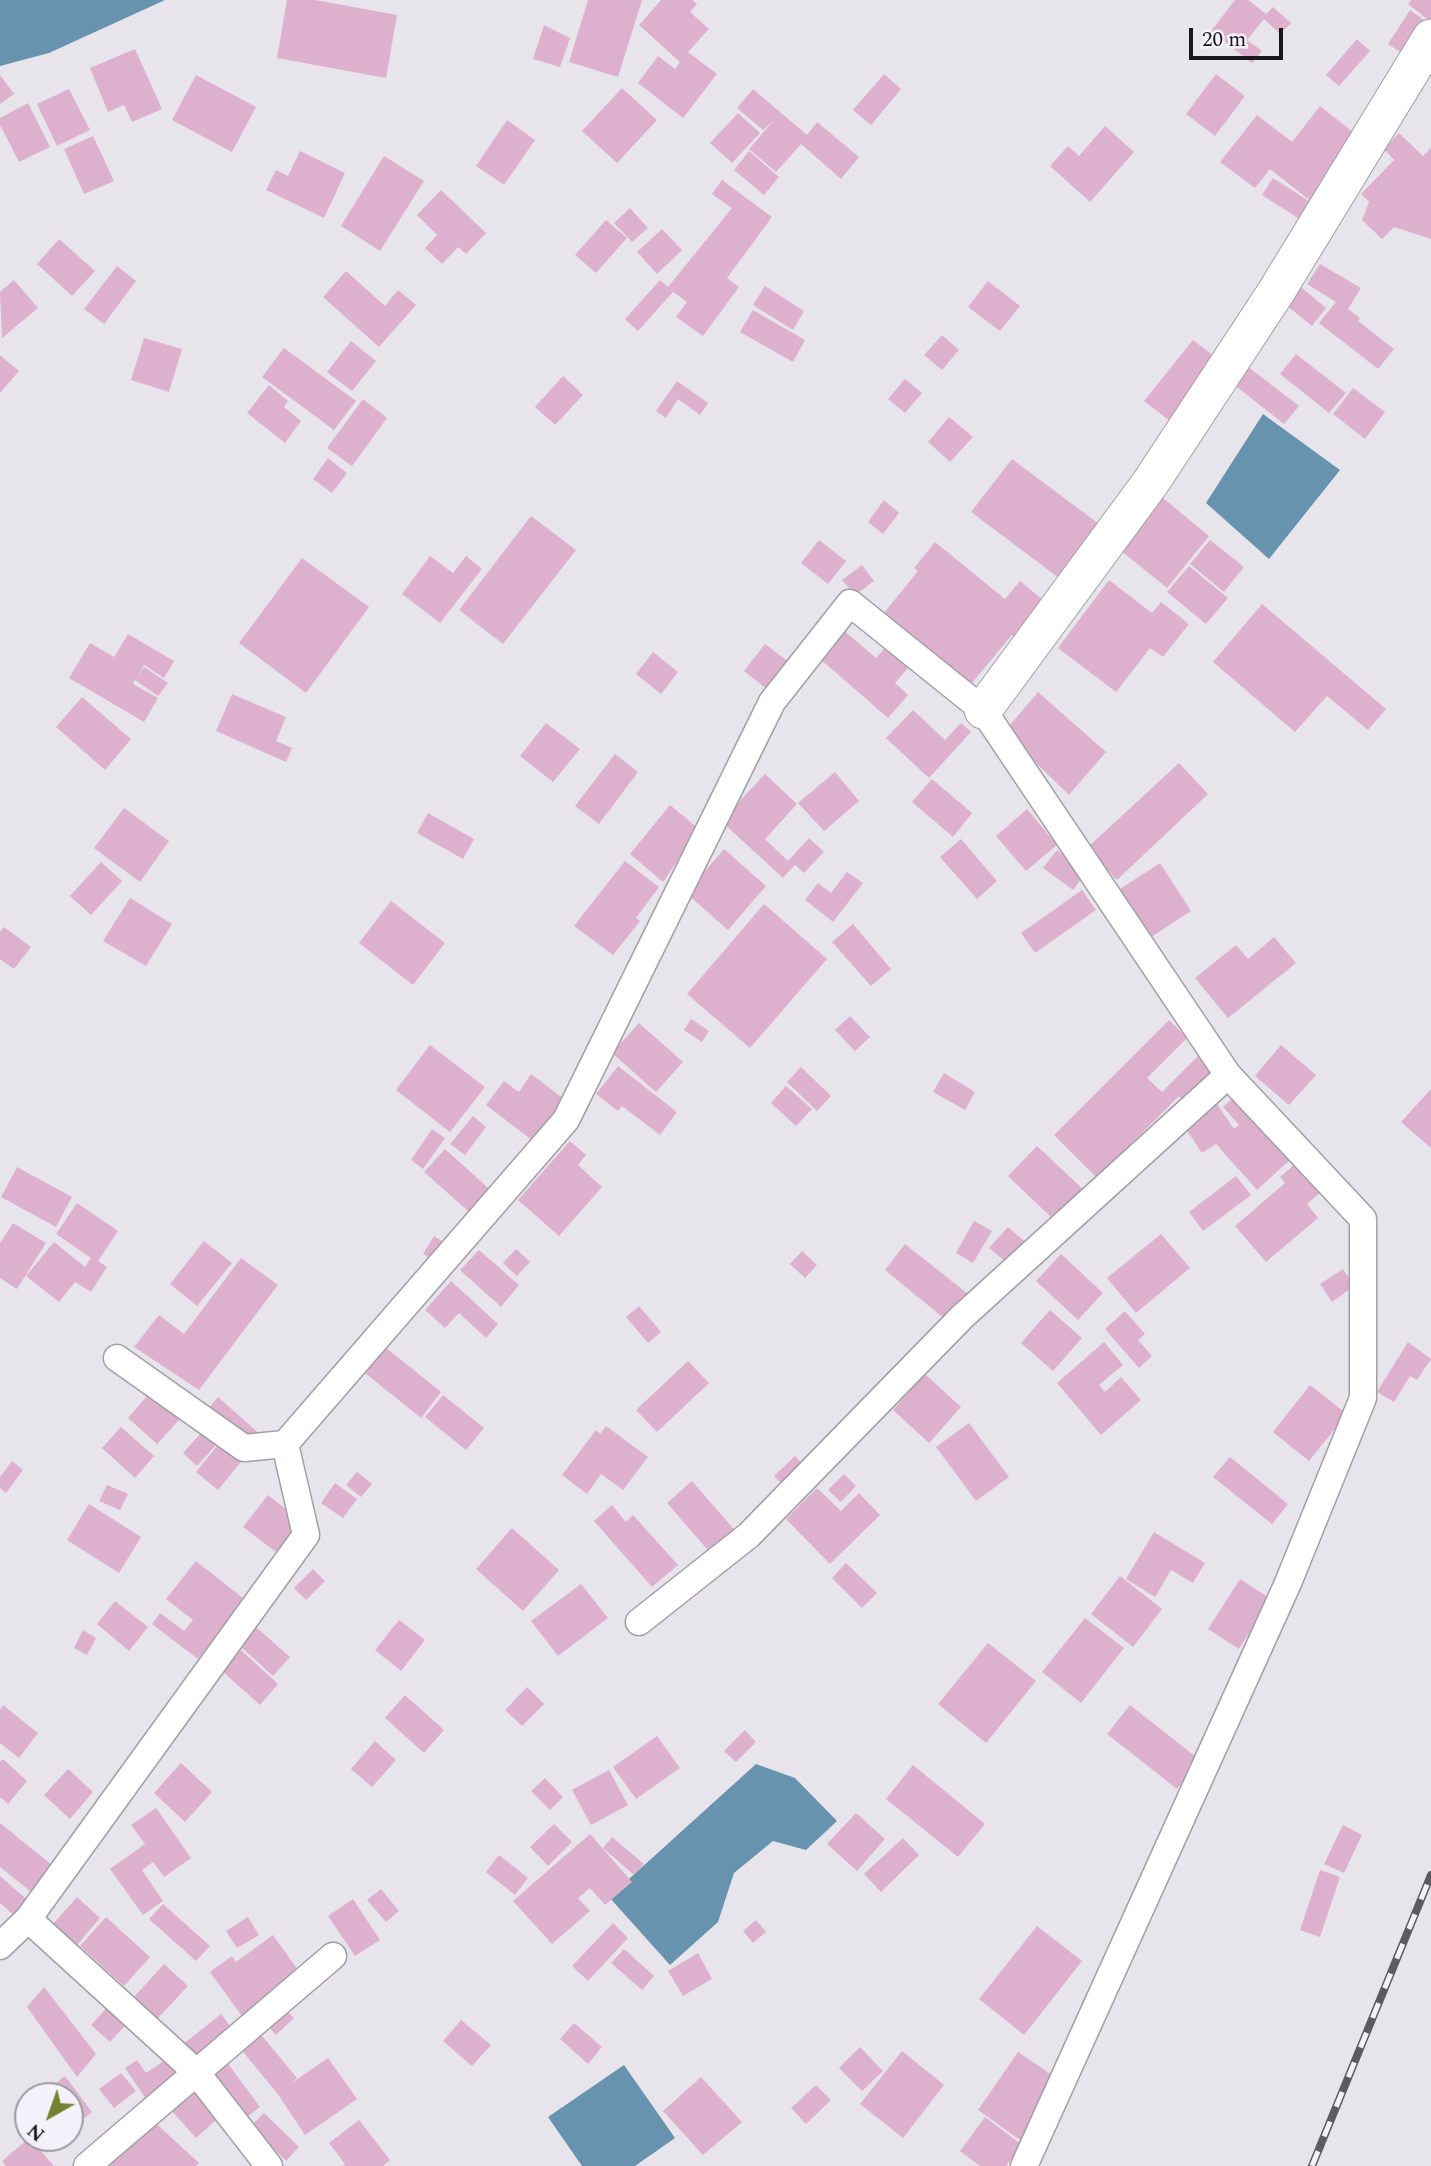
<!DOCTYPE html>
<style>
body{margin:0}
#map{position:relative;width:1431px;height:2166px;overflow:hidden;background:#e8e4ec;font-family:Spectral,serif}
canvas{display:block}
.north{position:absolute;left:14px;top:2082px;width:70px;height:70px;box-sizing:border-box;background:#f5f1fa;border:2px solid #9d9aa0;border-radius:50%;rotate:220deg;font-size:19px;font-weight:700;line-height:28px;text-align:center;color:#181719}
.north::after{content:'';display:block;margin:auto;width:24px;height:32px;background:#738331;clip-path:polygon(50% 0,100% 100%,50% 72%,0 100%)}
.scale{position:absolute;left:1189px;top:28px;width:94px;height:32px;box-sizing:border-box;border:4px solid #181719;border-top:0;padding-left:9px;font-size:21px;line-height:24px;white-space:nowrap;color:#181719;-webkit-text-stroke:5px #f5f1fa;paint-order:stroke}
</style>
<div id="map">
<canvas width="1431" height="2166"></canvas>
<div class="north">N</div>
<div class="scale">20 m</div>
</div>
<script>
const ctx = document.querySelector('canvas').getContext('2d');
ctx.lineJoin = 'round';
function paint(path, color) { ctx.fillStyle = color; ctx.fill(path, 'evenodd'); }
function stroke(path, color, width, dash) { ctx.strokeStyle = color; ctx.lineWidth = width; ctx.lineCap = dash ? 'butt' : 'round'; ctx.setLineDash(dash || []); ctx.stroke(path); }
const water = new Path2D(`
 M0,0H165L49,53L0,66Z
 M1263,414L1340,470L1269,559L1206,503Z
 M756,1764L795,1778L837,1821L806,1850L773,1841L734,1873L718,1922L670,1965L609,1897Z
 M624,2065L675,2138L635,2166H582L548,2117Z`);
const building = new Path2D(`
 M287,0H315L397,15L386,78L277,58Z
 M588,0H642L618,77L569,62Z
 M661,0H692L697,4L690,12L709,29L688,52L717,74L683,118L638,83L658,56L675,69L680,62L639,25Z
 M1235,0H1248L1266,14L1273,7L1291,23L1280,34L1264,19L1247,40L1262,51L1252,63L1211,31Z
 M1411,0H1431V22L1408,4Z
 M1410,10L1431,25L1409,58L1388,44Z
 M544,25L570,38L560,67L533,59Z
 M1357,39L1370,51L1339,86L1326,75Z
 M135,49L162,109L132,122L124,105L108,112L90,68Z
 M884,74L901,89L871,125L853,110Z
 M1216,74L1245,96L1215,136L1186,114Z
 M0,75L14,94L0,104Z
 M196,75L256,107L232,152L172,120Z
 M622,88L657,120L617,163L582,131Z
 M69,89L90,130L57,146L37,104Z
 M753,89L807,135L817,122L859,157L841,179L801,144L776,172L749,149L773,121L763,130L737,108Z
 M28,103L50,147L19,162L0,125V118Z
 M1320,106L1367,143L1317,206L1270,169L1255,188L1220,162L1257,115L1292,142Z
 M738,113L760,133L732,163L710,143Z
 M507,120L535,140L504,185L476,166Z
 M1105,126L1134,152L1090,202L1050,166L1068,146L1079,156Z
 M1399,133L1423,156L1431,148V239L1394,227L1382,239L1362,220L1369,202L1361,194L1394,160L1384,149Z
 M93,136L114,181L84,194L64,149Z
 M300,151L345,173L324,218L266,190L276,170L288,176Z
 M749,151L779,177L764,195L734,170Z
 M384,156L424,181L380,251L341,226Z
 M1273,178L1318,207L1307,224L1262,195Z
 M722,180L772,217L727,278L739,287L703,336L676,317L687,302L673,292L638,331L625,319L660,280L668,287L732,208L712,194Z
 M441,190L486,233L466,254L458,247L442,264L425,248L437,235L417,215Z
 M630,208L648,228L632,242L614,223Z
 M606,220L627,238L596,273L575,255Z
 M662,229L682,250L657,274L637,252Z
 M59,239L95,271L72,296L37,264Z
 M1320,264L1361,288L1348,309L1360,318L1358,321L1394,349L1378,369L1319,323L1336,302L1307,284Z
 M117,266L136,281L104,324L84,309Z
 M346,271L385,306L398,290L416,305L379,347L323,297Z
 M14,280L38,308L2,338L0,292Z
 M988,281L1020,306L1000,331L968,307Z
 M765,286L804,311L793,330L753,305Z
 M1301,287L1326,308L1312,326L1286,305Z
 M753,310L805,340L793,362L740,332Z
 M942,335L959,350L942,370L924,355Z
 M144,338L182,349L169,392L131,380Z
 M1193,340L1223,363L1174,424L1144,401Z
 M351,341L376,361L352,391L327,372Z
 M284,348L356,401L334,430L262,377Z
 M1296,354L1346,393L1329,413L1280,374Z
 M0,355L19,371L0,393Z
 M1247,366L1299,406L1284,424L1233,384Z
 M563,376L583,395L555,425L535,407Z
 M905,379L922,393L905,413L888,399Z
 M677,381L708,403L700,415L678,399L666,418L656,411Z
 M269,385L288,401L284,407L301,421L285,443L247,413Z
 M1353,388L1385,412L1365,439L1333,414Z
 M363,399L387,418L352,466L327,448Z
 M949,417L973,437L950,462L928,442Z
 M328,458L347,473L332,493L313,479Z
 M1012,459L1103,527L1063,581L971,512Z
 M1163,498L1209,536L1167,588L1120,550Z
 M884,500L899,513L883,534L868,522Z
 M531,516L576,550L503,644L459,610Z
 M819,540L846,561L828,584L801,563Z
 M1210,540L1244,567L1224,592L1190,564Z
 M935,542L1005,599L1020,581L1054,609L1025,645L1012,635L971,684L884,613L918,571L914,568Z
 M430,556L453,573L466,556L482,569L440,623L402,594Z
 M302,558L369,607L306,693L239,643Z
 M862,565L874,581L855,595L842,580Z
 M1189,566L1228,598L1206,624L1167,592Z
 M1109,580L1152,613L1161,602L1189,624L1163,657L1150,648L1116,692L1058,648Z
 M1262,604L1386,709L1368,730L1327,696L1295,732L1213,662Z
 M842,629L876,658L891,641L914,661L895,683L908,695L888,718L818,657Z
 M128,634L174,661L164,678L144,665L137,677L144,667L168,683L158,696L135,680L133,684L158,698L144,722L69,678L90,643L114,657Z
 M765,644L793,665L772,693L744,671Z
 M653,652L678,672L661,694L636,674Z
 M1038,692L1106,752L1069,795L1004,732Z
 M232,694L286,717L276,741L292,748L286,762L216,731Z
 M82,697L131,739L105,770L56,727Z
 M913,710L945,740L961,723L971,732L929,778L886,738Z
 M546,723L580,749L553,782L520,756Z
 M615,754L638,772L599,824L575,806Z
 M1179,763L1208,794L1117,880L1087,848Z
 M835,772L859,801L824,831L798,803Z
 M765,774L797,804L765,839L788,861L809,838L824,852L804,873L795,865L783,878L721,821Z
 M932,779L972,813L953,837L912,802Z
 M670,805L699,829L663,882L630,854Z
 M124,808L169,841L140,882L94,848Z
 M1027,809L1057,845L1026,871L996,836Z
 M428,813L474,839L463,859L417,833Z
 M961,839L997,881L977,899L940,857Z
 M724,849L766,886L728,930L686,893Z
 M1057,850L1086,872L1073,890L1043,868Z
 M625,861L659,887L636,918L640,921L613,955L574,926Z
 M101,862L122,881L91,915L70,896Z
 M1160,863L1191,911L1151,937L1120,889Z
 M847,872L863,883L833,922L805,900L818,883L831,893Z
 M1082,890L1096,910L1035,953L1021,933Z
 M130,898L172,924L146,966L103,941Z
 M391,901L445,943L413,985L359,943Z
 M764,904L827,959L750,1048L687,994Z
 M853,924L891,969L871,986L832,942Z
 M4,927L31,947L14,969L0,959V932Z
 M1274,937L1296,963L1228,1018L1195,978L1236,945L1248,959Z
 M850,1016L870,1037L855,1051L835,1030Z
 M691,1019L709,1031L702,1042L684,1030Z
 M1169,1020L1187,1038L1147,1078L1162,1092L1199,1055L1221,1077L1190,1108L1179,1096L1097,1178L1054,1135Z
 M639,1023L683,1062L656,1092L612,1053Z
 M430,1045L485,1087L450,1132L396,1090Z
 M1281,1045L1316,1075L1289,1105L1255,1076Z
 M618,1066L677,1112L660,1135L622,1106L618,1111L596,1094Z
 M801,1067L831,1096L817,1111L787,1082Z
 M944,1073L975,1092L965,1110L933,1092Z
 M531,1074L568,1102L537,1144L486,1105L504,1081L519,1092Z
 M786,1086L812,1109L796,1126L771,1103Z
 M1431,1089V1148L1401,1122Z
 M1236,1095L1292,1158L1257,1190L1216,1144L1202,1153L1184,1126L1217,1104L1234,1129L1239,1125L1223,1107Z
 M473,1116L486,1127L465,1155L450,1144Z
 M432,1129L445,1138L423,1169L411,1160Z
 M570,1141L586,1155L578,1165L602,1187L559,1236L518,1200Z
 M1037,1146L1084,1190L1055,1221L1008,1176Z
 M445,1149L496,1195L476,1218L424,1172Z
 M1295,1164L1320,1193L1307,1204L1318,1218L1266,1262L1235,1226L1285,1183L1280,1177Z
 M17,1167L72,1197L56,1227L1,1197Z
 M1236,1176L1251,1195L1203,1231L1189,1212Z
 M77,1203L118,1231L98,1261L107,1267L91,1292L75,1282L59,1302L26,1276L54,1242L85,1267L91,1258L56,1234Z
 M974,1221L992,1231L973,1263L956,1253Z
 M13,1223L46,1243L17,1289L0,1278V1243Z
 M1008,1227L1029,1245L1011,1266L989,1248Z
 M1161,1234L1190,1268L1136,1313L1107,1278Z
 M434,1236L450,1246L439,1263L423,1254Z
 M204,1241L232,1263L197,1306L170,1284Z
 M905,1244L973,1298L951,1324L885,1270Z
 M516,1249L530,1262L517,1276L503,1263Z
 M479,1250L519,1285L501,1307L460,1270Z
 M802,1251L817,1265L805,1278L790,1264Z
 M1061,1254L1103,1293L1078,1320L1036,1281Z
 M241,1258L278,1285L199,1390L134,1347L159,1315L184,1334Z
 M1343,1269L1354,1286L1332,1302L1320,1284Z
 M451,1281L498,1324L486,1338L459,1313L445,1328L425,1310Z
 M639,1306L661,1332L648,1343L626,1317Z
 M1050,1310L1082,1338L1053,1371L1021,1343Z
 M1125,1311L1145,1334L1138,1340L1152,1356L1139,1368L1105,1329Z
 M1104,1342L1123,1365L1099,1385L1105,1392L1121,1377L1141,1400L1101,1435L1057,1383Z
 M1408,1342L1431,1359L1417,1380L1410,1376L1394,1402L1377,1392Z
 M380,1343L441,1392L421,1418L360,1369Z
 M688,1361L709,1383L657,1432L636,1410Z
 M925,1374L961,1407L929,1443L893,1410Z
 M161,1380L191,1407L157,1444L128,1418Z
 M1310,1385L1347,1414L1309,1461L1273,1432Z
 M443,1395L484,1428L466,1450L425,1417Z
 M218,1397L272,1445L260,1459L206,1411Z
 M969,1423L1009,1477L976,1501L936,1447Z
 M209,1424L224,1436L197,1466L183,1453Z
 M606,1426L648,1457L623,1490L601,1474L587,1494L562,1475L596,1430L600,1434Z
 M121,1427L154,1456L135,1478L102,1448Z
 M222,1440L244,1458L218,1490L196,1472Z
 M795,1456L808,1470L787,1489L774,1476Z
 M1230,1457L1288,1504L1272,1524L1213,1477Z
 M12,1461L23,1470L6,1493L0,1488V1477Z
 M357,1472L372,1484L361,1497L346,1485Z
 M844,1474L856,1486L841,1502L828,1490Z
 M692,1481L738,1534L713,1556L667,1503Z
 M335,1483L357,1499L343,1518L321,1503Z
 M107,1485L128,1494L120,1510L99,1501Z
 M817,1488L841,1511L859,1493L880,1515L830,1564L786,1519Z
 M268,1495L301,1521L276,1552L243,1527Z
 M89,1504L141,1537L119,1573L67,1540Z
 M612,1505L626,1522L633,1515L678,1565L652,1587L594,1521Z
 M512,1528L559,1570L523,1611L476,1569Z
 M1154,1532L1205,1563L1193,1583L1171,1570L1155,1597L1126,1579Z
 M196,1561L244,1599L198,1659L152,1624L160,1613L184,1631L193,1620L166,1599Z
 M846,1563L877,1593L862,1608L832,1578Z
 M313,1569L325,1581L306,1600L294,1588Z
 M1120,1576L1162,1609L1133,1647L1091,1614Z
 M1240,1579L1271,1599L1239,1649L1208,1629Z
 M581,1584L608,1618L558,1656L531,1621Z
 M115,1601L148,1627L129,1651L97,1624Z
 M1085,1618L1124,1648L1081,1703L1042,1672Z
 M399,1620L425,1640L401,1671L375,1650Z
 M256,1627L290,1657L273,1676L240,1646Z
 M83,1630L96,1638L87,1655L74,1648Z
 M988,1643L1036,1681L986,1743L938,1704Z
 M241,1650L278,1684L260,1705L222,1671Z
 M527,1687L544,1704L522,1726L505,1710Z
 M405,1695L444,1730L424,1753L385,1718Z
 M3,1705L38,1733L19,1758L0,1743V1710Z
 M1130,1705L1200,1760L1177,1789L1107,1734Z
 M745,1730L756,1742L736,1762L724,1751Z
 M657,1736L680,1768L636,1799L613,1767Z
 M375,1741L396,1760L372,1787L351,1769Z
 M3,1759L27,1781L8,1804L0,1797V1762Z
 M181,1763L212,1792L185,1822L154,1793Z
 M913,1765L985,1824L958,1857L886,1799Z
 M68,1769L93,1792L70,1819L44,1795Z
 M609,1770L628,1805L591,1825L572,1790Z
 M545,1778L563,1797L550,1810L531,1791Z
 M156,1808L191,1858L164,1877L153,1862L142,1870L163,1901L143,1915L110,1869L145,1844L131,1825Z
 M856,1813L885,1839L857,1871L827,1844Z
 M0,1823L53,1866L31,1892L0,1867Z
 M554,1824L572,1842L548,1866L530,1847Z
 M1343,1825L1362,1835L1344,1873L1324,1864Z
 M590,1834L632,1882L605,1905L590,1888L578,1898L590,1911L552,1944L513,1901Z
 M612,1837L644,1864L634,1875L603,1848Z
 M903,1838L919,1855L881,1892L864,1874Z
 M499,1855L528,1878L515,1895L486,1872Z
 M1320,1870L1340,1877L1320,1937L1300,1930Z
 M0,1876L31,1903L17,1918L0,1903Z
 M381,1889L399,1911L386,1922L367,1900Z
 M77,1897L100,1918L77,1945L53,1924Z
 M353,1899L380,1940L355,1956L328,1916Z
 M163,1904L210,1946L196,1961L149,1919Z
 M106,1917L150,1957L124,1986L80,1946Z
 M248,1917L259,1935L237,1948L226,1931Z
 M756,1920L766,1932L753,1943L743,1931Z
 M613,1923L628,1938L588,1981L572,1966Z
 M1037,1926L1082,1961L1024,2035L979,1999Z
 M273,1935L303,1977L244,2019L210,1972L232,1956L236,1962Z
 M624,1949L654,1976L642,1990L611,1963Z
 M698,1953L712,1979L683,1996L668,1971Z
 M164,1964L188,1986L157,2019L133,1998Z
 M44,1987L96,2054L77,2077L27,2007Z
 M112,2002L131,2019L110,2042L91,2025Z
 M285,2009L294,2018L276,2035L267,2025Z
 M221,2014L237,2035L198,2065L182,2045Z
 M461,2020L491,2045L472,2066L443,2041Z
 M574,2023L602,2047L588,2064L560,2039Z
 M258,2031L297,2078L290,2084L328,2058L357,2099L305,2135L277,2093L239,2047Z
 M860,2047L883,2071L862,2091L839,2068Z
 M902,2051L944,2085L903,2138L860,2104Z
 M1018,2052L1061,2081L1020,2140L978,2110Z
 M171,2056L183,2074L146,2099L125,2068L137,2060L146,2073Z
 M226,2061L260,2107L243,2120L208,2074Z
 M121,2073L136,2091L114,2108L99,2089Z
 M65,2076L92,2112L70,2129V2096H45L43,2093Z
 M701,2077L742,2122L703,2155L663,2111Z
 M197,2084L224,2113L196,2138L170,2109Z
 M816,2085L831,2100L806,2124L791,2108Z
 M264,2113L299,2147L286,2161L251,2126Z
 M149,2117L199,2163L196,2166H105Z
 M985,2117L1022,2145L1006,2166H980L960,2151Z
 M359,2120L390,2160L383,2166H343L345,2164L329,2143Z
 M29,2138L54,2166H6L2,2161Z`);
const street = new Path2D(`
 M117,1358L244,1448L285,1444
 M639,1622L749,1535L962,1317L1228,1075
 M28,1919L196,2072L269,2166
 M0,1946L28,1919L306,1535L285,1444L566,1120L772,702L850,603L983,710L1228,1075L1363,1219V1398L1288,1583L1024,2166
 M87,2166L333,1956`);
const secondary = new Path2D(`
 M983,710L1151,482L1276,292L1431,38`);
const rail = new Path2D(`
 M1312,2166L1431,1875`);
paint(water, '#6793ae');
paint(building, '#ddb1cd');
stroke(street, '#a29ea6', 29);
stroke(secondary, '#a29ea6', 39);
stroke(street, '#fff', 26);
stroke(secondary, '#fff', 37);
stroke(rail, '#5d5b5f', 8);
stroke(rail, '#f5f1fa', 5, [16]);
</script>
